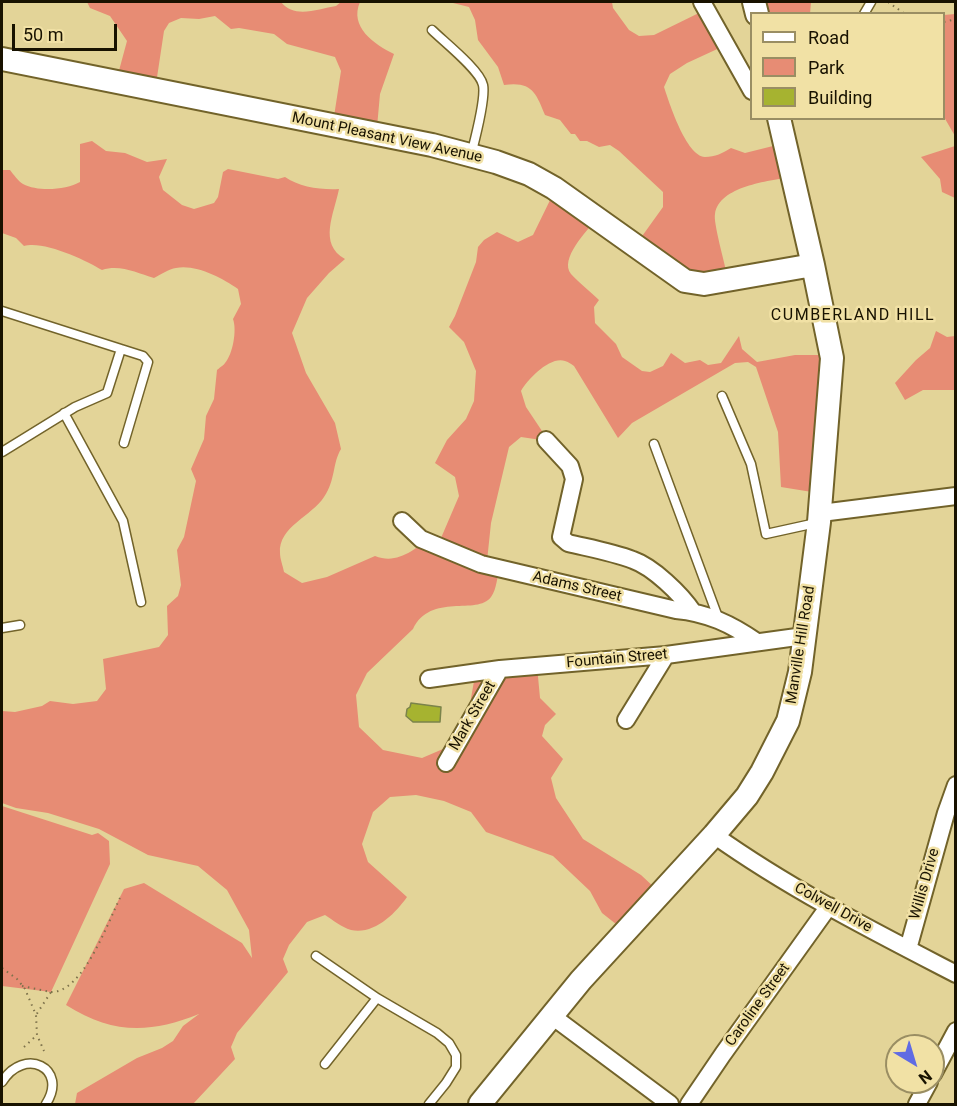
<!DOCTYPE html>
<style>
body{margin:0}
#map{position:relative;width:957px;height:1106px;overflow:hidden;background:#e3d498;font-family:Roboto,sans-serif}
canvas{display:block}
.frame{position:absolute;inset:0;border:3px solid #181200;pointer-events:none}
.legend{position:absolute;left:750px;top:12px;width:195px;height:108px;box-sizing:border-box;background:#f1e1a5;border:2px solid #9a8e63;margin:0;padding:8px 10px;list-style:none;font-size:18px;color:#181200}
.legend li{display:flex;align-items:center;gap:12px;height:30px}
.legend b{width:30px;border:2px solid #9a8e63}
.north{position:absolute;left:885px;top:1034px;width:60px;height:60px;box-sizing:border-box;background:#f1e1a5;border:2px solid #9a8e63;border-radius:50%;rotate:142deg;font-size:16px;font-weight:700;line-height:24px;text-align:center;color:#181200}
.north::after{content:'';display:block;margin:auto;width:21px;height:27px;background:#606be3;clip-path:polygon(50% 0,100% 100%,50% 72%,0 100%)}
.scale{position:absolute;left:12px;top:24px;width:105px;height:27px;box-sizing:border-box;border:3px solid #181200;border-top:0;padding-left:8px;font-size:18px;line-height:21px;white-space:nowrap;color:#181200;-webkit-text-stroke:4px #f1e1a5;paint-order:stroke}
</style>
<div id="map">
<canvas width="957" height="1106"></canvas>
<div class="frame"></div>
<ul class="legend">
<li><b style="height:8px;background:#fff"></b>Road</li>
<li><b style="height:16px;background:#e78c74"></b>Park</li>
<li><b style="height:16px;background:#a6b330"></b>Building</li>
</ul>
<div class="north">N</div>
<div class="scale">50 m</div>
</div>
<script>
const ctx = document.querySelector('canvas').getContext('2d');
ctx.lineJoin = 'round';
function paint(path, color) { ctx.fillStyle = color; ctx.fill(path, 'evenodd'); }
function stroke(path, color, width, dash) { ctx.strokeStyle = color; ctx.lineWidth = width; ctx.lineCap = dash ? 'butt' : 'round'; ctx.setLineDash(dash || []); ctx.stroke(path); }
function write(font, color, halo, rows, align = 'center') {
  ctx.font = font + ' Roboto,sans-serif'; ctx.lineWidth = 5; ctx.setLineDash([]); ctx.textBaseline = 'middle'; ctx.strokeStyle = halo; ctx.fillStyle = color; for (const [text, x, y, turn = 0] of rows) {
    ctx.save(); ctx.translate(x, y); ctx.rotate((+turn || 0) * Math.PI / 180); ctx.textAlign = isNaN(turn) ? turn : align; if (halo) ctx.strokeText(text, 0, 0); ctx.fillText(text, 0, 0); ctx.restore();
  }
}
const green = new Path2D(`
 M87,2H281C294,19 318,9 336,6L341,2H360C349,27 374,44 394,54L380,94L377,127L333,123L341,71L335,57L287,44L274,34L239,28L231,29L215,16L199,19L181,18L169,23L164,31L156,84L117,78L127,41L110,16L90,8Z
 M449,2H612L613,8L629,30L639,36L654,35L705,10L726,45L687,63L670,74L664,87C669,102 686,156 705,157C715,157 723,153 731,148L745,153L785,143L791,177C769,181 719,186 715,214C713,222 725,264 727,275L682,278L635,246L663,207V192L619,151L610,145L599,147L587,141H580L575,134H571L560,120L545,115C536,93 532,81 504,85L498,67L478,40L475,20L469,7Z
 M757,2H811L810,14L760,13Z
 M955,14H956L955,136L944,117V15Z
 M92,141L106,151L125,153L147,162L167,159L159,177L163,190L182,205L194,209L214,203L218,197L223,172L228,169L278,179L285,177C299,187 321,190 339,189C334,214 318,244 345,259L329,273L307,298L292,333L306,373L335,423L341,449C332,464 336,479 324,497C312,516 278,527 280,553C280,559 283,566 284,572L302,583L327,577L375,556C398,565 414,549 432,537L441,538L459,496L455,477L435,463L447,440L466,419L474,401L476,371L464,342L449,327L455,316L476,262L478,247L484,240L497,232L518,242L533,235L556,188L597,218C587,231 559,259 571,274C579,283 590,291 599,300L594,307L595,323L616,344L622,357L642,371L650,372L663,366L671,353L685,363L700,360L708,365L721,363L739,336L742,349L757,362L795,355H825L818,493L781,487L778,432L756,367L748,362L735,363L632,423L618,438L574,366C571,364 569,362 565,361C550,356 528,379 521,391L526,407L548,440V441L521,437L509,447L491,523L487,561L500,566C497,576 497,589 491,597C477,616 431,592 413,629L367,673L356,695L359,727L383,750L422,758L443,749L469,710L474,681L537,666L540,698L556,714L545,725L542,736L563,759L551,778L556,798L583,839L641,875L656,889L621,928L602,913L590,891L553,856L486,832L471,812L444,801L416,795L390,797L373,812L362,844L368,862L407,897C395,914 374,935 351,930C341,927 333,920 325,915L307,922L289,945L283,959L288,972L237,1033L231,1047L235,1059L193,1104H75L77,1093L137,1058L162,1048L173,1041L183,1026L199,1014C149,1034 112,1034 66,1005L124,889L144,883L242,943L252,958L249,930L227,890L198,866L148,855L99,829L48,813L16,808L2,803V711L15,712L42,706L50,701L73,704L97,701L106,689L103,659L159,647L168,635L167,606L178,596L181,585L177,550L184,537L196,481L191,469L204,439L206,416L214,399L217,370C218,369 225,364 225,363C233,354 237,330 233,319L241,304L238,289C222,278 196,264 176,268C169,269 160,275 154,278C137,273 120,264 102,270C86,260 43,240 24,246L16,238L2,233V170H10C14,175 18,181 23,184C38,192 66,190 80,182V144Z
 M955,146H956L955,198L942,192L940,179L921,157Z
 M936,331L947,337L955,336V390H923L905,400L895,383L916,360L930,348Z
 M2,806L92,835L98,833L109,841L110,864L51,992L2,986Z`);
const building = new Path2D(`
 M411,703L441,707L440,722H413L406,716L407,709L410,707Z`);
const path = new Path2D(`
 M888,2L905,14
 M944,22L956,19
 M2,968L17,979L25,989L36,1015L37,1035L44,1051
 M22,986L51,992L36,1015
 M51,992C83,993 108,922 120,898
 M24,1047L37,1035`);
const lane = new Path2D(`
 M864,14L871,2
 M432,30C443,41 480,70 483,85C486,99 475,139 471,155
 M2,311L121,349L107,393L75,407L2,452
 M121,349L143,356L148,362L124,443
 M722,396L751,464L766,534L816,523
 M64,413L123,521L141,602
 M654,444L719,620
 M2,628L20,625
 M316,956L377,998L437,1033L449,1043L456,1055V1067L446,1083L429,1104
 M325,1064L377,998
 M2,1082C24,1046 69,1068 46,1104`);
const street = new Path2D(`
 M702,2L752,91
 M546,440L570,466L574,479L561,537L568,543C589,548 612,552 633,560C653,567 681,594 693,612
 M821,513L956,496
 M402,521L421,539L481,564L676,610C708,613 731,624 757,642
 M429,679L500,669L666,655L804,636
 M626,720L666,655
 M446,763L500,669
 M714,835C790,889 873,931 956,974
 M908,949L946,813L956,785
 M552,1016L670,1104
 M933,1074L956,1031
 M689,1104L723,1054L829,906
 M917,1104L929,1082`);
const secondary = new Path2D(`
 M754,2L757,14
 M2,59L432,145L496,162L529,174L554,188L685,281L704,284L813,265
 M480,1104L581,980L714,835L747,796L762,772L788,721L800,672L819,522L832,358L813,265L779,118`);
const streetNames = [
 ["Mount Pleasant View Avenue",387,138,12],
 ["Adams Street",577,587,13],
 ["Manville Hill Road",801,645,-81],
 ["Fountain Street",617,659,-5],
 ["Mark Street",473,716,-60],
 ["Willis Drive",925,884,-74],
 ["Colwell Drive",833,908,29],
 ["Caroline Street",758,1005,-54]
];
const neighbourhoodNames = [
 ["CUMBERLAND HILL",853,316]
];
paint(green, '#e78c74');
paint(building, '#a6b330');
stroke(building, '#7b834b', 1.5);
stroke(lane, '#72632a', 11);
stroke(street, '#72632a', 20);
stroke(secondary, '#72632a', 26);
stroke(path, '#7d724b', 2, [1.5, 4.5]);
stroke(lane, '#fff', 8);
stroke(street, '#fff', 16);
stroke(secondary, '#fff', 22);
write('15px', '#181200', '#f1e1a5', streetNames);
ctx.letterSpacing = '1.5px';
write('16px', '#181200', '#f1e1a5', neighbourhoodNames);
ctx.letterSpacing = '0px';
</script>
